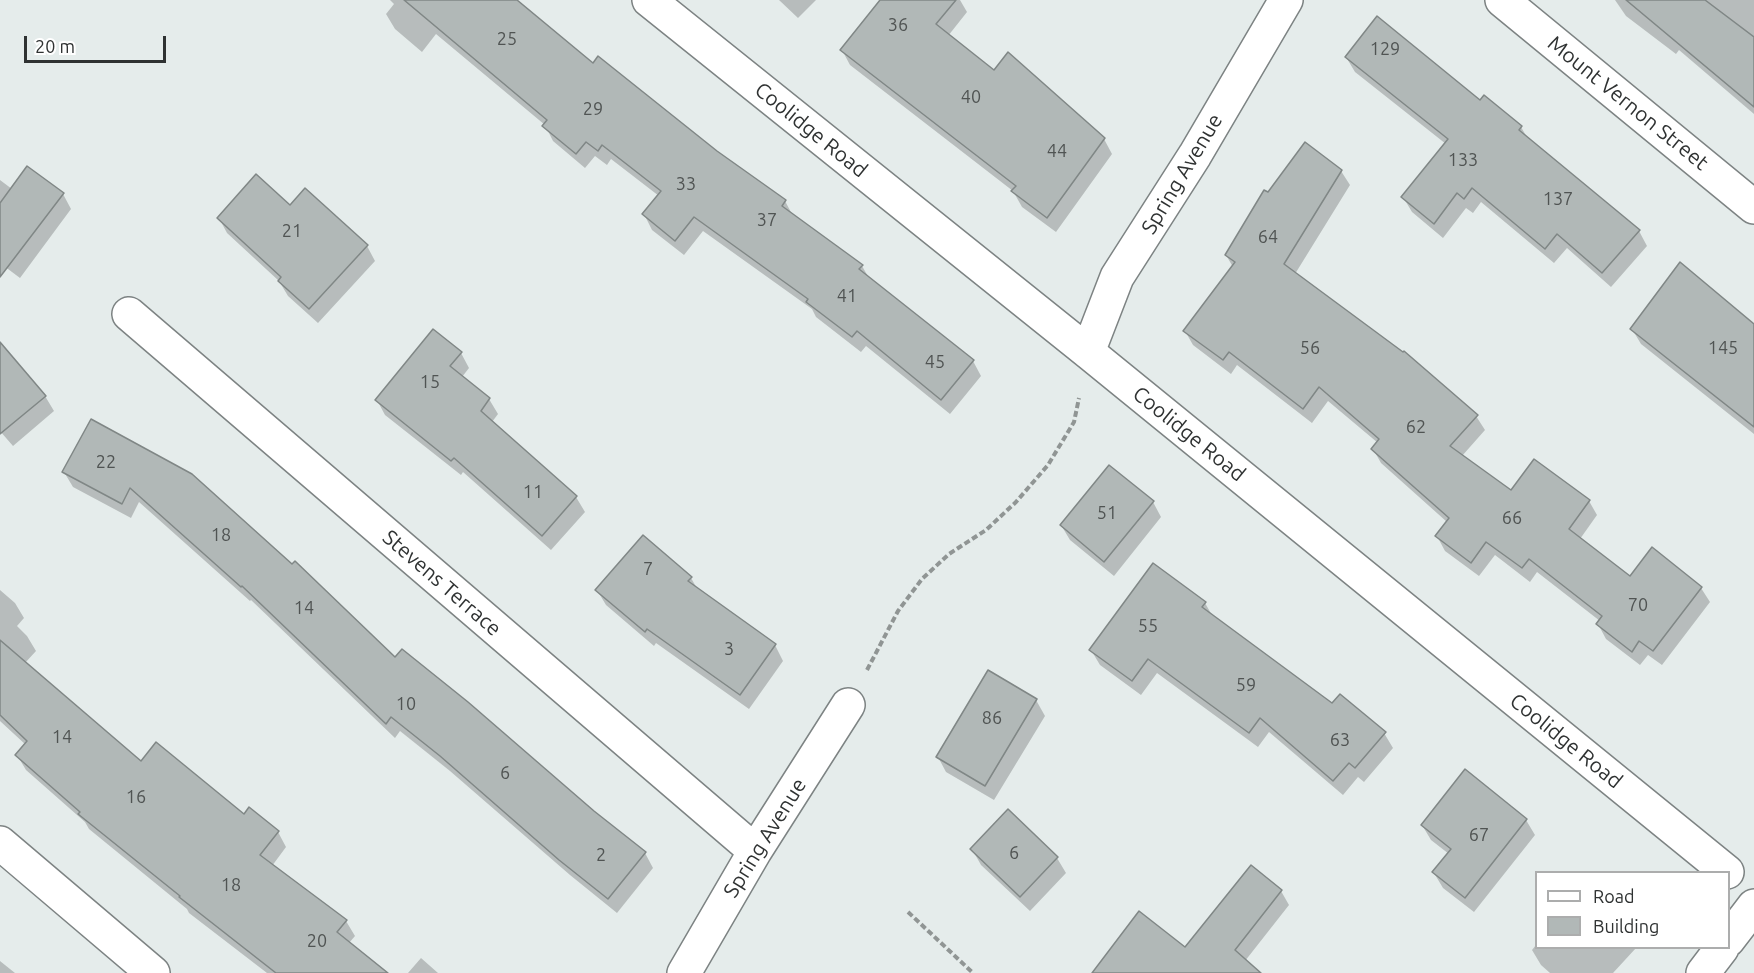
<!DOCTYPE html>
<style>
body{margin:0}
#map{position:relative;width:1754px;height:973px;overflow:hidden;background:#e5eceb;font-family:Ubuntu,sans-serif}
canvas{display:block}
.legend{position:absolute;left:1535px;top:871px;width:195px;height:78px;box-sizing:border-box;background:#fff;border:2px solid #acadad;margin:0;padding:8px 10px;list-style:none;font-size:18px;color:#2f3232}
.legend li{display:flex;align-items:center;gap:12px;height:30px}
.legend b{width:30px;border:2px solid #acadad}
.scale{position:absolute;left:24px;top:36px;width:142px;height:27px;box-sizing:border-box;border:3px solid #2f3232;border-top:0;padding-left:8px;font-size:18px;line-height:21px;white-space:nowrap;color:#2f3232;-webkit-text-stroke:4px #fff;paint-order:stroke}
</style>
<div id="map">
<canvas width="1754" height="973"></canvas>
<ul class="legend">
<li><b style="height:8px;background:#fff"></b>Road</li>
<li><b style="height:16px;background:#b1b8b7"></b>Building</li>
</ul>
<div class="scale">20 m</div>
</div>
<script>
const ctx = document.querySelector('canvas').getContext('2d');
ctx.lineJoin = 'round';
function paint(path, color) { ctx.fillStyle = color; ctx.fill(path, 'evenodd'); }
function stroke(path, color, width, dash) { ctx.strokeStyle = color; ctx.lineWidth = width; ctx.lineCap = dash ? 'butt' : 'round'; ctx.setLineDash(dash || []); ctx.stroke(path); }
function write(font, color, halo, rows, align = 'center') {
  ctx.font = font + ' Ubuntu,sans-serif'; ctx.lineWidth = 4.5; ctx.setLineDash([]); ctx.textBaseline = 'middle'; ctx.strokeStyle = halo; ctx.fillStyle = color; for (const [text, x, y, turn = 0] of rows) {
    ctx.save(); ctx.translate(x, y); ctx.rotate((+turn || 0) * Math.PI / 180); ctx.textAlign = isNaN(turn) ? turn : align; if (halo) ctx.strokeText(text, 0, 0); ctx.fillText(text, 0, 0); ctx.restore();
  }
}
const shadow = new Path2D(`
 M390,0H515L593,65L785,201L793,216L862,266L869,278L973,361L981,376L950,414L866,346L861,352L816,317L812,309L703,231L684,255L652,230L644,214L659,196L611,159L607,165L595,156L585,168L553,141L545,125L436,34L422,52L395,29L386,14L394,4Z
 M779,0H816L798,18Z
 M882,0H960L967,12L948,36L994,72L1104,139L1112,154L1056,232L1022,207L1013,191L850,65L842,50Z
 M1615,0H1754V114L1679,50L1676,54L1626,16Z
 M1346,57L1480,102L1521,127L1528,139L1639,231L1647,246L1611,287L1567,248L1554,263L1481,202L1473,213L1466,208L1443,238L1412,212L1403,197L1446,144L1355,72Z
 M1341,171L1350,185L1295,274L1476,416L1485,430L1462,456L1511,492L1589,501L1597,515L1580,539L1630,578L1701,588L1710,602L1662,665L1648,655L1640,665L1606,639L1598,624L1600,621L1537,572L1530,582L1495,555L1479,576L1445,551L1437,536L1447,522L1381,463L1373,449L1378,443L1328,401L1312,423L1237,365L1231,374L1193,345L1185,331L1233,267L1226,255L1268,194Z
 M0,180L12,189L63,194L71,209L20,278L0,263Z
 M290,208L367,246L375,261L318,323L288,296L279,281L227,233L219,218Z
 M1754,326V434L1641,344L1632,329Z
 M0,344L45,396L54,411L13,446L0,431Z
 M461,353L469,368L462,377L489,399L498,414L492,422L576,497L585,512L551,550L463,472L461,475L385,415L377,400Z
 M91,421L645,853L653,868L617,913L570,875L450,771L400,731L395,738L251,600L250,601L139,502L131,518L73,487L64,472Z
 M1153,502L1161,517L1114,576L1070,540L1061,525Z
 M691,578L698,590L775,645L783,661L749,709L656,643L654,646L606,605L597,590Z
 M0,590L15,603L24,618L17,626L27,636L36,651L25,663L141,763L278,832L286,847L272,866L346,921L355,936L349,943L385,973H267L189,913L187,909L89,829L85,822L26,770L17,755L26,745L0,721Z
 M1205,603L1213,617L1332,705L1384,733L1393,748L1364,782L1358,777L1343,795L1269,732L1258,747L1157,673L1141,695L1100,665L1091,650Z
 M1036,700L1045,716L994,800L946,772L938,757Z
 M1465,771L1526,820L1535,835L1474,912L1443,888L1434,873L1449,854L1431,840L1422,825Z
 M972,849L1057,858L1066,873L1030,911L981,865Z
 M1252,867L1281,891L1289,905L1245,961L1259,973H1094L1186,949Z
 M1536,945V948H1636L1613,973H1550L1541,965L1532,950Z
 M421,958L438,973H408Z
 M0,960V961L15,973H0Z`);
const building = new Path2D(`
 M404,0H517L593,63L598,56L717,151L786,200L782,206L863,265L859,269L974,360L941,400L857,331L852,337L806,302L808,299L694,217L675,241L642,214L661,191L602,145L598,151L586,142L576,154L542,126L547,120Z
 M880,0H956L936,24L994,70L1008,52L1105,138L1047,218L1011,191L1016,186L840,50Z
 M1626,0H1705L1754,37V107Z
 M1377,16L1480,100L1484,95L1522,126L1519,130L1640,230L1602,273L1557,234L1545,249L1472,188L1464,199L1457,193L1434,224L1401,197L1448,139L1345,57Z
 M1305,142L1342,170L1284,264L1403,352L1404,351L1478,415L1450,446L1511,490L1534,459L1590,500L1569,529L1630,576L1652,547L1702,587L1653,651L1639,641L1632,652L1596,624L1602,616L1529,559L1522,568L1486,542L1471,563L1435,536L1449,518L1371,449L1379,439L1319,387L1303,409L1229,352L1223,360L1183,331L1235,262L1225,255L1264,190L1268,192Z
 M27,166L64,193L0,277V203Z
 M256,174L290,205L305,188L368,245L309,309L278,281L281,277L217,218Z
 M1680,262L1754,324V427L1630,329Z
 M433,329L462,352L450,366L490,398L481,411L577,496L542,536L454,458L451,461L375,400Z
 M0,342L46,396L0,434Z
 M91,419L192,474L292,564L295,561L395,657L402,649L468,702L594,811L646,852L608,899L559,860L440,756L391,717L386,724L242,586L241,587L130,488L122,504L62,472Z
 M1109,465L1154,501L1104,562L1060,525Z
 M643,535L692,577L688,581L776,644L740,695L647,629L645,632L595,590Z
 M1153,563L1206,602L1202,607L1332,703L1340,694L1386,732L1355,768L1349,763L1333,781L1260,718L1249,733L1148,659L1132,681L1089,650Z
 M0,640L141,761L156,742L244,814L249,807L279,831L260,855L347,920L337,932L388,973H276L179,897L180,896L78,814L80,812L15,755L27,741L0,715Z
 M988,670L1037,699L985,786L936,757Z
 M1465,769L1527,819L1465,898L1432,872L1451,849L1421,825Z
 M1008,809L1058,857L1020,897L970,849Z
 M1251,865L1282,890L1235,950L1261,973H1092L1139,911L1185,947Z`);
const path = new Path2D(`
 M867,670L898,611L922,579L949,554L986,530L1016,502L1048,465L1074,422L1079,398
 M908,912L973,973`);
const minor = new Path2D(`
 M649,0L1088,352L1727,872
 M1502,0L1754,207
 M129,314L755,851
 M1088,352L1117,277L1195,155L1286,0
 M0,843L153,973
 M1728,940L1754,906
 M684,973L755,851L848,705
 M1703,973L1722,948`);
const numberNames = [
 ["36",898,25],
 ["25",507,39],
 ["129",1385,49],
 ["40",971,97],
 ["29",593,109],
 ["44",1057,151],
 ["133",1463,160],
 ["33",686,184],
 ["137",1558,199],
 ["37",767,220],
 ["21",292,231],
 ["64",1268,237],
 ["41",847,296],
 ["56",1310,348],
 ["145",1723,348],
 ["45",935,362],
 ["15",430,382],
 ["62",1416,427],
 ["22",106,462],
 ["11",533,492],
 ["51",1107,513],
 ["66",1512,518],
 ["18",221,535],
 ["7",648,569],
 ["70",1638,605],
 ["14",304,608],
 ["55",1148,626],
 ["3",729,649],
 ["59",1246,685],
 ["10",406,704],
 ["86",992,718],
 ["14",62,737],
 ["63",1340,740],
 ["6",505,773],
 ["16",136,797],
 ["67",1479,835],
 ["6",1014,853],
 ["2",601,855],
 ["18",231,885],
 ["20",317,941]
];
const streetNames = [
 ["Mount Vernon Street",1628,103,39],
 ["Coolidge Road",811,130,39],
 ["Spring Avenue",1182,174,-59],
 ["Coolidge Road",1189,434,39],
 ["Stevens Terrace",442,583,41],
 ["Coolidge Road",1566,741,39],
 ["Spring Avenue",765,838,-58]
];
paint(shadow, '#0003');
paint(building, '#b1b8b7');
stroke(building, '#808786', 1.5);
stroke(minor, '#7d8383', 36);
stroke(path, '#909594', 4, [6, 3]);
stroke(minor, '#fff', 33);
write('18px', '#505453', null, numberNames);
write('21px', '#2f3232', '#fff', streetNames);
</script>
